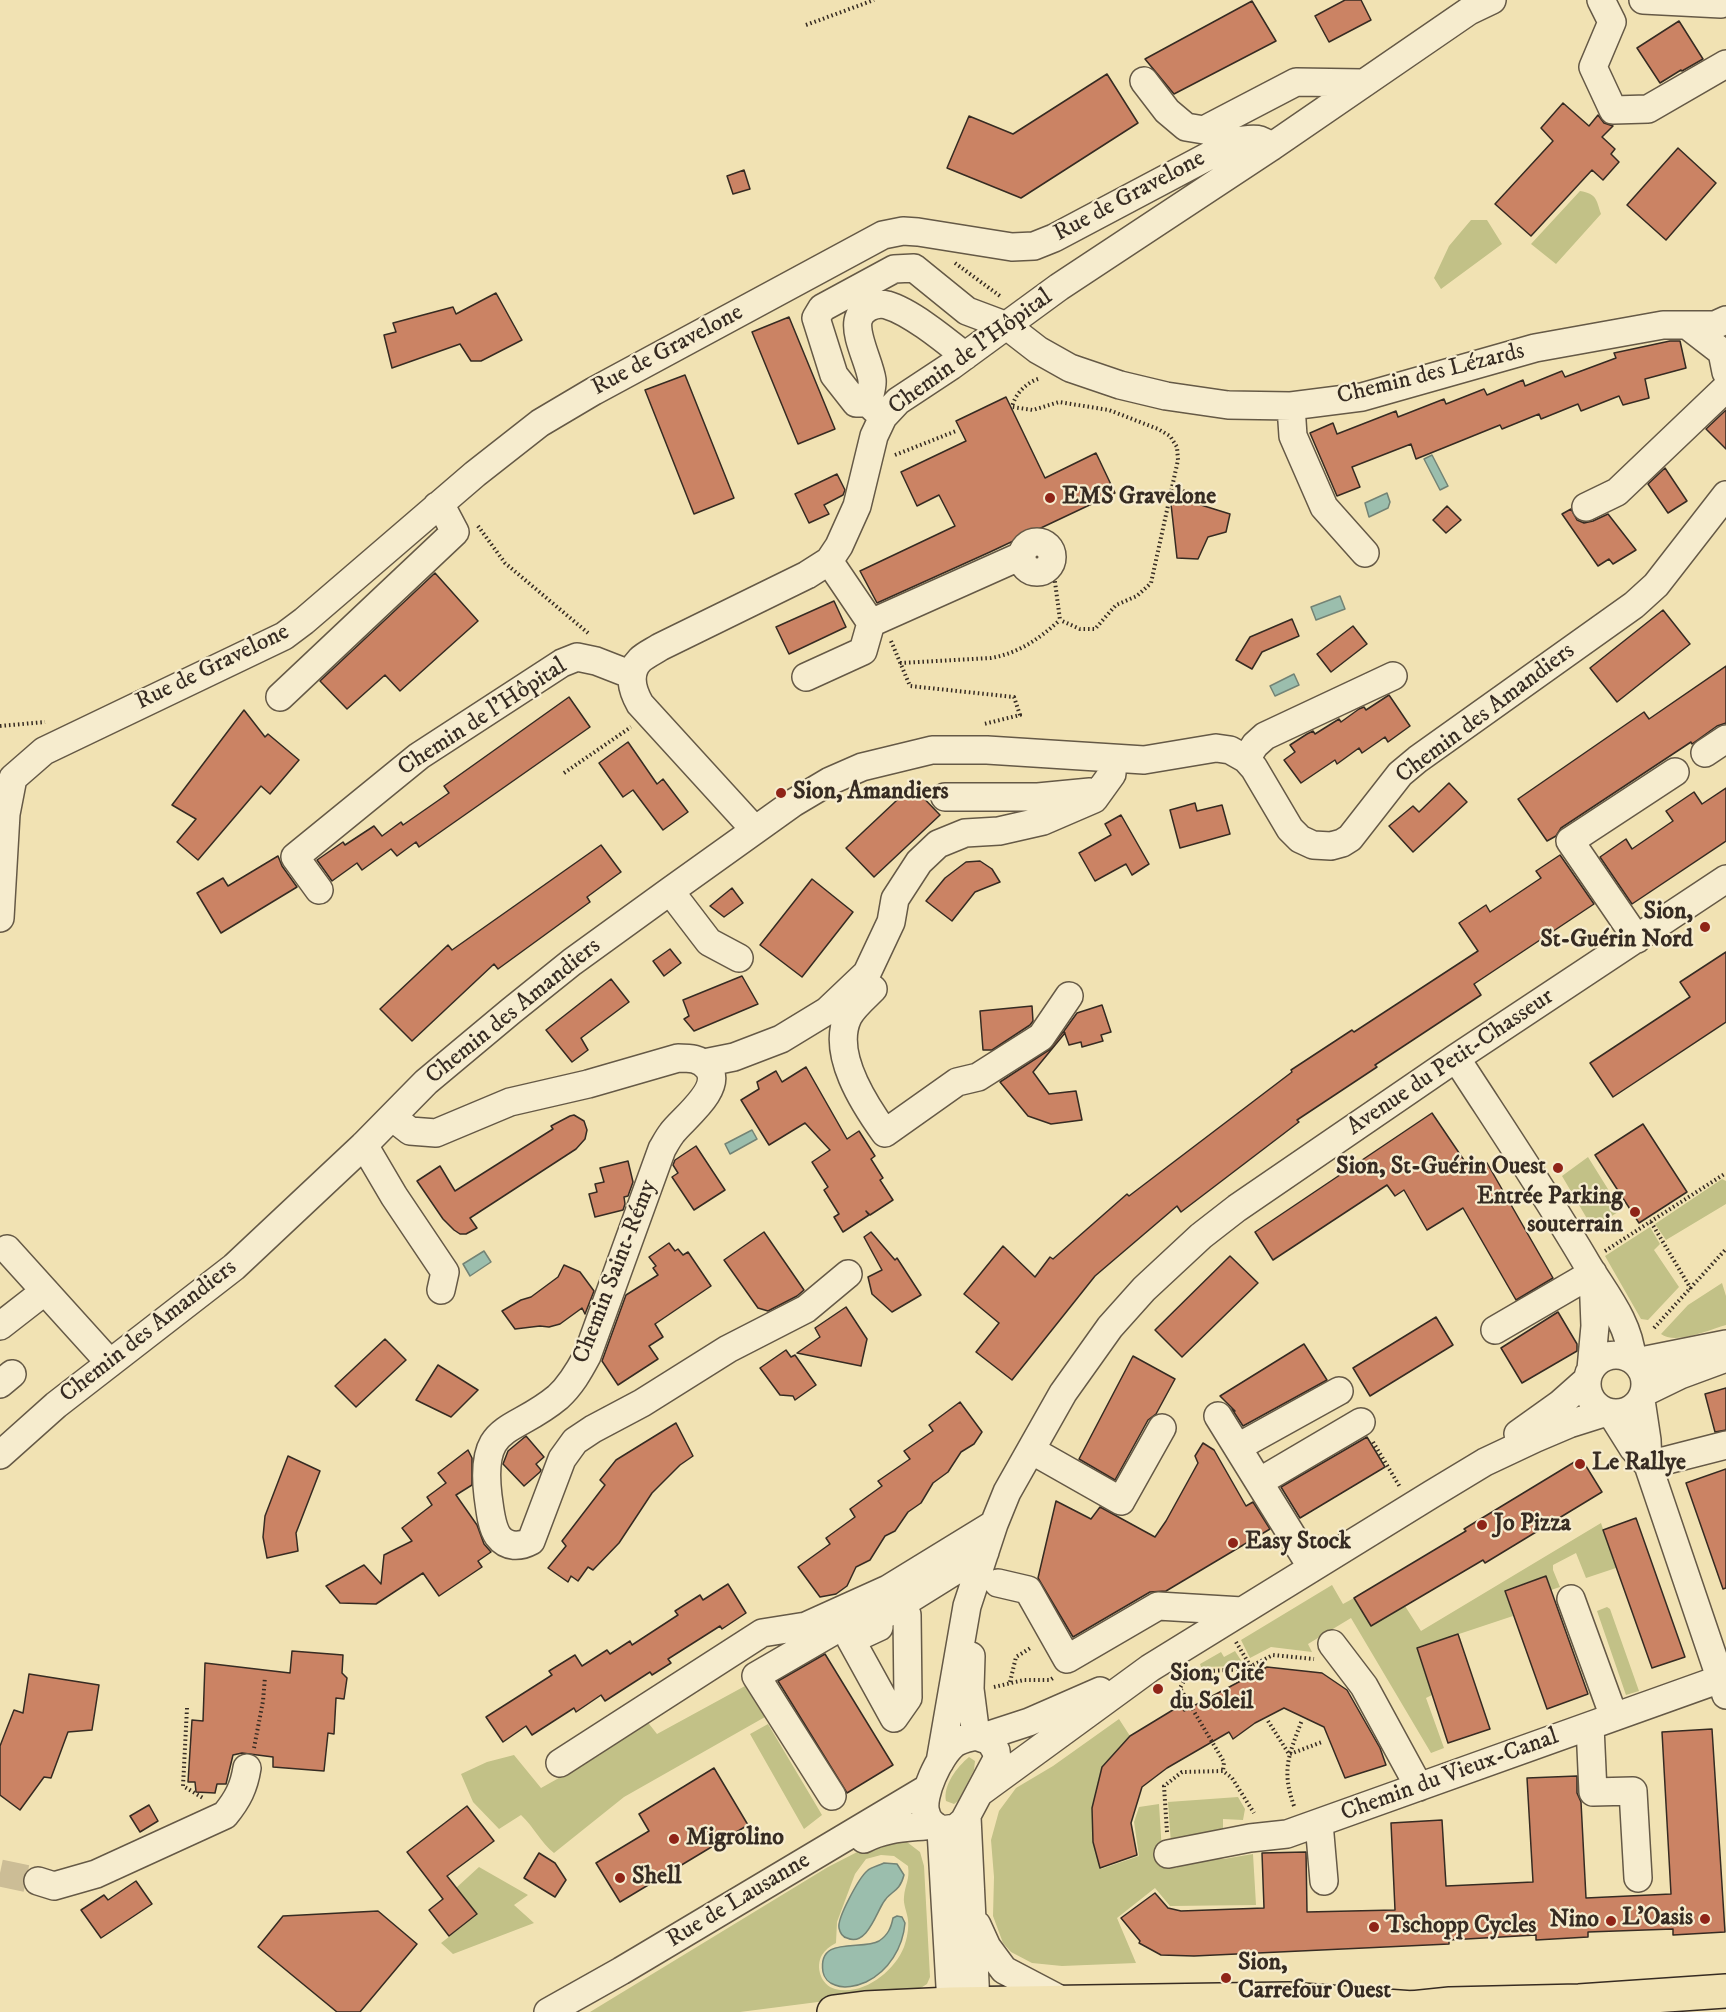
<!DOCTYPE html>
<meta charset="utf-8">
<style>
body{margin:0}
canvas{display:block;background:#f1e2b3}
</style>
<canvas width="1726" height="2012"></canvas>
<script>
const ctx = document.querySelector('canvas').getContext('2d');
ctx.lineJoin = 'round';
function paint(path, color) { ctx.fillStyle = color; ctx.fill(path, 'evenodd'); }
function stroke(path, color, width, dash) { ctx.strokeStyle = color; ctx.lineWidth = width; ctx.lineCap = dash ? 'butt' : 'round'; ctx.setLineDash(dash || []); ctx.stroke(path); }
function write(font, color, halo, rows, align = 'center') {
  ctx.font = font + ' "IM FELL DW Pica",serif'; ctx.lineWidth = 4.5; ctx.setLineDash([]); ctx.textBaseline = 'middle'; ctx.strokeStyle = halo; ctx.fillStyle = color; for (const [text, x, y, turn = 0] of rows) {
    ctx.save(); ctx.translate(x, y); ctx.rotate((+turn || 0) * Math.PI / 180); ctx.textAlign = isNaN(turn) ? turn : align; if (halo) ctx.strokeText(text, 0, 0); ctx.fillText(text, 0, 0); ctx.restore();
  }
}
const green = new Path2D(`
 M1580,191C1597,194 1596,199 1601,214L1556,264L1531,244Z
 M1471,220H1487L1502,244L1441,289L1434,278L1449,246Z
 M1588,1157L1621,1210L1598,1225L1589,1222L1562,1176Z
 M1722,1179L1726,1181V1204L1666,1240L1655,1224Z
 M1650,1227L1660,1244L1654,1250L1679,1287L1648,1320L1641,1319L1605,1256Z
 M1722,1283L1726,1296V1325C1709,1330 1675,1345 1661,1334L1688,1305Z
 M1601,1523L1616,1568L1586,1578L1576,1553L1553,1565V1570L1560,1587L1551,1590L1546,1576L1505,1590L1513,1616L1417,1648L1432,1695L1426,1698L1444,1748L1431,1753L1351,1618L1308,1644L1312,1652L1271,1647L1250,1658L1241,1640L1332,1585L1343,1604L1354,1598L1371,1626L1405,1606L1421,1631Z
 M1607,1607L1610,1609L1639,1691L1626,1695L1597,1611Z
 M1235,1651L1244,1665L1241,1666L1201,1667L1200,1664L1221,1652L1224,1657Z
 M745,1686L765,1717L624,1797L554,1853C541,1843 534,1827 521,1815L499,1829L473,1802L461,1774L487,1762L514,1755L541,1788L600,1755L594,1742L642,1715L657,1734Z
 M1119,1719L1130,1736L1102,1767L1092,1808L1093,1842L1101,1869L1139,1856L1134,1822L1139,1807L1159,1804L1163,1868H1177L1180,1857L1224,1859L1253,1854L1256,1905L1170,1906L1155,1888L1117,1918L1136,1963L1062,1966L1032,1963L1011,1952L1003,1943L993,1916L994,1877L991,1840L999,1811L1016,1788L1053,1766Z
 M768,1724L822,1815L804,1829L750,1734Z
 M969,1757L975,1761L974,1770L958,1801L954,1804L946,1801C943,1785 957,1767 969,1757Z
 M1238,1797L1245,1809L1243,1820L1223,1819V1832L1197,1834L1196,1838L1175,1839L1171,1844L1168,1802Z
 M903,1839L920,1852L924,1866L930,1977L927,1984L919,1989L740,2012H590L828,1867L863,1849ZM881,1855L894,1856L908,1866C910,1880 905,1884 904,1897C903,1904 907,1912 908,1920C909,1928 907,1939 904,1947C894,1972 863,1996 835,1989C821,1985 815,1967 822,1955C825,1950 830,1946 836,1943L837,1922L855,1874L866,1859Z
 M479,1867L528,1895L514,1905L534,1923L453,1954L441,1943L477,1915L456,1888Z`);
const water = new Path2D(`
 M1432,455L1448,486L1440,490L1424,459Z
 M1387,493L1390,502L1388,508L1369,517L1365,503Z
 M1340,596L1345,609L1316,620L1311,607Z
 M1294,674L1299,685L1275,696L1270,686Z
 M752,1130L757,1139L730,1154L725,1144Z
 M484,1251L491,1262L470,1276L463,1264Z
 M884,1863L897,1864L904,1875C899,1894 890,1890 883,1903C876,1914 866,1947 847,1938C843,1937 840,1933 839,1928C837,1918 859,1878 867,1871C871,1867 878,1866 884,1863Z
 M897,1916L902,1917L905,1923C903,1947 889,1971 866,1982C857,1986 844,1989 835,1985C829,1983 824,1978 823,1972C817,1935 862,1951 879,1941C888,1935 891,1928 893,1918Z`);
const building = new Path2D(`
 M1345,0H1361L1371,20L1329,42L1315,16Z
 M1252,1L1276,41L1174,94L1145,59Z
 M1679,21L1703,59L1682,71L1681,70L1660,83L1637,48Z
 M1107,74L1138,123L1021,198L947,168L969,116L1013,134Z
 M1563,103L1589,126L1598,115L1604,123L1613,126L1602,137L1615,149L1611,154L1619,162L1603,180L1592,170L1531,236L1495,204L1553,141L1541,128Z
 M1678,148L1716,183L1666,240L1627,205Z
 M744,170L750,189L733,194L727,176Z
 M496,293L522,340L481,361H471L460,344L392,368L384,335L396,332L393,323L453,307L456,314Z
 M789,317L835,429L798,444L752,332Z
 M1670,341H1680L1686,368L1645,379L1649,398L1623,405L1619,396L1581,411L1578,404L1541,419L1539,414L1502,429L1500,425L1416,459L1411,444L1352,467L1360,487L1337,496L1310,433L1333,423L1337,434L1396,411L1398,417L1444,399L1446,404L1484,389L1487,395L1523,380L1525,386L1562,371L1565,377L1616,358L1614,353Z
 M685,375L734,498L694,514L645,390Z
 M1006,397L1045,478L1096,453L1115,493L990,552L877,603L860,571L955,526L939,495L917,506L901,472L966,441L956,421Z
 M1726,410V449L1706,429Z
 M1665,468L1687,501L1668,513L1648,484Z
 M837,474L845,490L843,495L824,505L829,514L809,523L795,494Z
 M1184,490L1201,505L1230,514L1226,532L1208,537L1198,559L1177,558L1171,504Z
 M1447,506L1461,520L1446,533L1433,520Z
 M1571,509L1577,520L1584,523L1593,521L1608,514L1636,550L1613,564L1609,559L1598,566L1562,514Z
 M435,573L478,621L400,691L385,675L347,709L320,681Z
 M834,601L846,627L789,654L776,627Z
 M1663,610L1690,644L1617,702L1590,668Z
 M1292,619L1299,636L1262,652L1252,669L1236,660L1250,637Z
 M1353,626L1367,644L1331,672L1317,654Z
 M1726,666V723L1717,726L1692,744L1691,742L1561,828L1556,836L1547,841L1518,799L1644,712L1649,719Z
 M1389,695L1410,726L1388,742L1385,737L1362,753L1359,748L1337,764L1335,760L1301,783L1284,760L1295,752L1290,745L1307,734L1313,731L1315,734L1339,719L1341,722L1359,709L1364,707L1366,710Z
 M569,697L590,727L419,847L416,842L397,856L391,849L362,870L357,863L332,881L317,860L343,842L345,845L374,826L382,836L401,822L403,825L449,793L444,786Z
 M244,710L265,737L268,734L299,760L270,794L261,786L198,860L177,842L196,819L172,805Z
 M628,742L657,784L663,779L688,812L663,830L633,790L623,797L599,763Z
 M1449,783L1467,802L1413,852L1389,826L1413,806L1419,812Z
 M912,786L940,815L874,877L846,848Z
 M1726,788V841L1632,904L1600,857L1626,839L1632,849L1673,821L1666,811L1694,792L1702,804Z
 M1195,803L1197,811L1222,805L1230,834L1180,848L1170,810Z
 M1121,815L1149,864L1132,875L1126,864L1095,881L1079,853L1111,835L1105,824Z
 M601,845L621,872L587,897L590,902L498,969L494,964L412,1041L380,1009L448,945L452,950Z
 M1560,855L1594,904L1474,984L1481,995L1375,1065L1377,1067L1297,1120L1299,1122L1181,1212L1177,1206L1095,1276L1012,1380L976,1352L999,1323L964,1294L1003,1246L1035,1277L1050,1257L1053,1259L1127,1194L1129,1196L1292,1072L1291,1070L1352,1030L1354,1032L1478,951L1459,923L1486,905L1490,912L1541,878L1536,871Z
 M278,856L282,866L297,887L221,933L197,893L223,878L228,886Z
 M980,861L992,869L1000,882L975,892L952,921L926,901L945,878L966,862Z
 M812,879L853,912L802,977L760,945Z
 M732,888L743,903L724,917L710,906Z
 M670,949L681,963L664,976L653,961Z
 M1726,952V1022L1613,1097L1590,1063L1690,997L1680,982Z
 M742,976L758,1004L694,1031L684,1019L689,1016L683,1000Z
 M611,979L629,1002L581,1038L588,1050L572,1062L546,1030Z
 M1102,1005L1111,1032L1101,1035L1103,1041L1082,1047L1081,1042L1069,1045L1064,1031L1077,1013Z
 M1032,1006L1033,1021L1030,1025L992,1050H983L980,1011Z
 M1063,1032L1065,1033L1033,1072L1049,1094L1076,1091L1082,1120L1051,1124L1028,1116L1000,1082L1049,1050Z
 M806,1067L847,1139L859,1131L875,1156L871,1159L883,1178L880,1180L893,1200L870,1215L866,1211L869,1215L843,1232L834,1217L839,1214L824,1190L828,1187L812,1162L830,1150L805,1123L769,1145L741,1100L759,1089L757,1082L776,1071L782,1082Z
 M1432,1113L1472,1172L1487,1163L1553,1278L1516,1300L1463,1208L1427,1230L1404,1190L1395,1196L1387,1185L1273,1260L1255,1232Z
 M574,1115L584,1121L587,1130L585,1139L576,1149L470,1218L477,1228L466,1234H460L454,1230L443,1219L417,1181L440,1166L455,1191L553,1129L551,1126L570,1116Z
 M1643,1124L1687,1192L1639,1223L1595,1155Z
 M696,1146L725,1190L694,1210L672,1177L678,1173L673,1165L675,1160Z
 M628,1161L633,1182L628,1196L624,1197L625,1204L623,1210L595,1217L589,1194L597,1192L595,1184L604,1182L600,1168Z
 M764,1232L804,1290L797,1296L768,1311L758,1308L724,1260Z
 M871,1232L895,1260L897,1258L921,1295L892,1312L872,1294L868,1277L882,1270L864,1237Z
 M669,1243L675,1251L678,1249L683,1255L688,1252L711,1286L655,1324L663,1337L649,1346L658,1359L618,1385L602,1361L626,1295L658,1275L653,1268L656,1266L649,1257Z
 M1230,1256L1258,1283L1182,1357L1155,1330Z
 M564,1265L580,1272L594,1291L585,1314L582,1308L560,1324L549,1327L540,1326L515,1329L502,1311L521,1300L531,1297L558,1277Z
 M846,1307L867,1339L861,1366L797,1353L820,1337L815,1328Z
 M1558,1312L1577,1344V1351L1522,1383L1501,1348Z
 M1436,1317L1453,1345L1370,1396L1353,1368Z
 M385,1339L406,1360L356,1407L335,1386Z
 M1304,1344L1327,1380L1243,1426L1232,1409L1235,1411L1220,1396Z
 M786,1350L791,1357L795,1355L816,1385L795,1400L793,1396L780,1395L760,1368Z
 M1133,1356L1175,1379L1156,1414L1148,1420L1115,1480L1079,1459Z
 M438,1365L478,1390L451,1417L416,1400Z
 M1726,1388V1430L1715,1432L1705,1394Z
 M960,1402L982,1432L974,1444L961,1452L948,1472L933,1483L921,1503L908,1512L895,1531L885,1536L870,1560L856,1567L847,1586L836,1594L820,1597L798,1567L830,1544L826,1538L855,1517L850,1509L882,1486L878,1481L910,1459L904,1451L933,1431L929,1425Z
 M676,1423L693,1456L680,1465L652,1493L619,1543L593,1570L588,1567L578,1581L571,1576L568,1582L548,1568L566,1546L562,1541L605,1485L600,1480L616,1460Z
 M526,1436L544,1457L536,1464L541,1470L540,1472L524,1486L503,1464L508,1451Z
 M1367,1437L1385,1467L1300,1518L1281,1487Z
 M1203,1443L1214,1450L1246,1506L1253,1502L1270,1529L1166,1591L1150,1592L1073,1637L1038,1578L1056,1501L1091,1519L1100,1507L1155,1537L1166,1521L1198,1463L1195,1456Z
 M468,1450L472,1458V1485L456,1495L477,1525L484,1544L491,1552L478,1561L482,1567L439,1596L423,1573L376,1604L340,1603L326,1586L364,1565L381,1584L384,1555L412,1541L402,1528L432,1505L427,1497L446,1483L438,1473Z
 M288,1456L320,1471L296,1533L298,1551L267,1558L263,1537L265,1516Z
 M1581,1458L1602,1492L1485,1563L1483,1560L1371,1626L1354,1598L1466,1531L1464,1529Z
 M1726,1469V1588L1723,1589L1686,1483Z
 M1636,1518L1685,1657L1652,1668L1603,1530Z
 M1546,1576L1588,1694L1547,1709L1505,1591Z
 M728,1584L746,1613L722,1629L720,1626L668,1659L671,1663L652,1675L650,1672L605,1701L601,1695L576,1712L574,1708L532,1735L526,1726L503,1742L486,1717L552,1675L549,1671L575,1655L582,1666L607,1650L610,1654L630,1641L632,1645L678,1615L675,1611L700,1595L703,1600Z
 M1458,1634L1490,1729L1448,1743L1417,1648Z
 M292,1651L343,1655L342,1673L347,1678L344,1699L336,1698L334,1734L328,1733L324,1771L273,1767V1757L242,1753L233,1755L226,1784H217L215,1793L196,1792L195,1782H188L192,1720L203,1721L205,1663L290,1673Z
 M825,1654L893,1765L847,1793L778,1681Z
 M1267,1667L1322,1673L1347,1690L1380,1748L1386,1765L1345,1778L1324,1727L1284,1708L1255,1723L1233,1739L1229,1732L1167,1768L1142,1787L1131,1823L1137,1855L1100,1868L1093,1842L1092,1808L1102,1767L1130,1736L1181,1705L1184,1711Z
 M29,1674L99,1685L92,1730L68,1732L51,1778L44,1777L20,1810L0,1795V1746L14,1710L23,1713Z
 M1712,1729L1725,1932L1673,1935V1929L1588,1932V1937L1536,1940V1935L1449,1940V1944L1194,1956L1161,1955L1139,1943L1140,1941L1121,1918L1155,1893L1168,1908L1181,1911L1264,1908L1262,1853L1306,1852L1307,1912L1395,1910L1391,1823L1442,1820L1446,1886L1533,1882L1527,1778L1577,1776V1793L1581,1802L1586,1898L1671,1894L1662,1732Z
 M714,1768L748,1825L620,1902L596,1863L649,1831L639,1814Z
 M149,1805L158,1821L140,1832L130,1816Z
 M467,1806L494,1841L447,1876L477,1914L449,1936L429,1910L443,1899L407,1852Z
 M539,1853L555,1863L566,1880L555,1897L524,1878Z
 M136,1881L152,1904L101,1938L81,1910L104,1895L108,1900Z
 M378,1911L417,1944L360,2012H337L258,1947L283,1916Z`);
const minorTunnel = new Path2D(`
 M0,1873L38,1881`);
const path = new Path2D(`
 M806,25L874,0
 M955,263L1000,296
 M1038,379C1026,383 1015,394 1012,407L1033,410L1059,402L1109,410L1158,429L1170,436L1177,447L1178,460L1151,583L1137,596L1116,605L1095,629H1080L1060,620
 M895,455L956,431
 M478,526L505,563L588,633
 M1052,559L1060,620
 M891,641L910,686L1014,697L1020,715L984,724
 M900,663L991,658C1019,653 1039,639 1060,620
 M0,726L45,722
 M564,773L631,727
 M1651,1222L1691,1289
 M1605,1251L1726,1173
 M1654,1328L1726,1249
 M1373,1442L1400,1487
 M1236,1642L1251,1667
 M1191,1672L1245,1669L1273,1655L1314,1659
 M1188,1674L1180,1688L1224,1762L1223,1771
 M1010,1682L1016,1657L1032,1647
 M994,1687L1024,1680H1050L1053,1678
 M187,1708L183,1786L203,1798
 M1268,1721L1289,1754
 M254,1748L263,1701L265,1677
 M1290,1754L1322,1742
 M1294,1806C1281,1769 1289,1755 1302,1720
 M1167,1832L1164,1786L1182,1772L1223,1771L1232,1778L1254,1813`);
const minor = new Path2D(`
 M1601,0L1612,22L1593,67L1613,110L1648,109L1726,64
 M1643,0L1721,4
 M1144,81L1167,111L1186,127L1204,130L1296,82L1363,83
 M1687,325L1722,352L1726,372
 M868,403C869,396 873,387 872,380C870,364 855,337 858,321C860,309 875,302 887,305C911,312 945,340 965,356
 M1291,406L1293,436L1324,507L1365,553
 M883,417L868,403H856L834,375L816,318L822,308L894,269L914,268L967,311L1007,326L1038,350L1070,368L1120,385L1166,396L1228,405L1291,406L1362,397L1535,348L1663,325H1715L1726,320
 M1586,507L1617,492L1726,388
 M1022 557a15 15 0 1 1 30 0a15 15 0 1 1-30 0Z
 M829,561L871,623L1021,556
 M806,677L863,651L871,623
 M280,697L455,532L445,513L437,506
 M1705,753L1726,739
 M1246,759L1255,745L1265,736L1393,676
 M945,797H1038L1090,792
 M755,830L640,704C632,690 627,673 640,660C645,655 654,651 660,647L807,575L829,561L839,546L857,506L874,436L883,417L898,401L951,366L1059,287L1271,147L1469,11L1492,0
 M319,890L295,857L419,756L562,663L577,657L596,661L632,675
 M670,891L709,942L739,958
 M0,918L6,814L13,778L44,751L284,636L304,621L475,474L540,423L594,391L883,235L903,231L918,232L1012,247L1034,246L1054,238L1237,141C1252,139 1258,136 1271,147
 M1637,939L1570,841L1675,772
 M873,989C865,997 853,1007 848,1017C831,1053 864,1104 885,1133L957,1082L978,1077L1041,1037L1069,996
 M1456,1058C1500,1126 1546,1194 1587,1264C1605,1294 1629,1322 1632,1358
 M704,1063L734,1057L781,1039L827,1011L867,973L891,922L895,899L919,862L938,844L965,833L999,831L1043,821L1094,799L1112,774V759
 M392,1117L410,1131L436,1133L510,1102L588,1084L678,1058C690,1058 700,1058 708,1068C724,1089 682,1119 672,1133C668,1138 665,1144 662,1149L587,1356C579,1371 571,1385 558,1397C513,1435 479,1421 488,1496C490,1509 491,1526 498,1536C507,1548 520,1547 531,1541L562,1459L575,1441L593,1429L642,1403L728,1349L806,1309L848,1274
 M364,1145L394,1196L445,1272L441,1290
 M7,1249L110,1363
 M0,1326L45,1291
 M1495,1330L1593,1273
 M1587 1384a29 29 0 1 1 58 0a29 29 0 1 1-58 0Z
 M1636,1362L1726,1344
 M1591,1369L1595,1326L1593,1274
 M0,1384L12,1374
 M1645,1392L1680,1375L1726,1358
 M1641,1400L1647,1440L1648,1465L1726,1695
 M1611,1413L1633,1448L1648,1465
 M1218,1416L1312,1568
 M1518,1434L1560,1404L1587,1380
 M1238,1447L1339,1391
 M1031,1450L1121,1501L1162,1428
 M0,1455L56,1405L234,1267L364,1145L426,1082L511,1011L572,962L670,891L793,803L830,781L862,767L932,750H987L1144,760L1216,748L1230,750L1246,759L1254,768L1290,829L1300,839L1313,845L1331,846L1342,843L1350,838L1400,774L1418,759L1634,605L1656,585L1726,495
 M1648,1465L1726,1445
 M1259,1482L1361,1422
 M998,1583L1028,1590L1067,1659L1158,1606L1242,1611
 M1571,1599L1614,1717
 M879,1627L851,1640L894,1718L908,1698L907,1615
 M1332,1644L1364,1686L1419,1787
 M971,1656L970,1689L976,1736
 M1590,1726L1593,1792L1633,1791L1638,1878
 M976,1736L990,1741L996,1751L997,1759L964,1821L956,1828L941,1830C934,1825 928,1822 926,1813C920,1796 940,1755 954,1744C960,1739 968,1738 976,1736Z
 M983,1737L1029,1722L1100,1691
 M940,1762L967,1606L994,1524L1007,1492L1063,1393L1110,1327L1144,1289L1201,1236L1237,1208L1456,1058L1726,879
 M560,1763L762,1633L806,1626L888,1589L994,1524
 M979,1793L1150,1668L1432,1494L1485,1462L1536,1438L1569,1424L1607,1412
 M832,1796L756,1676L837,1629L884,1615L985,1552
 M967,1817L976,2003
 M1319,1823L1324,1881
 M941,1830L951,2004
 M864,1839C886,1827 909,1828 933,1825
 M1168,1854L1250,1838L1287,1834L1726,1677
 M38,1881L54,1886L96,1874L225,1815C238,1799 244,1787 247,1768
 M977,1925L987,1947L1004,1970L1065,2002
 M548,2012L621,1971L928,1788`);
const major = new Path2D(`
 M1392,2010L1450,2004L1579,2001L1726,1991
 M834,2012L865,2008L951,2004L1288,1999L1413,2008`);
const markers = [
 [1050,498,6,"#8f2418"],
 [781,793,6,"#8f2418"],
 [1705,927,6,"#8f2418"],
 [1558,1168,6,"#8f2418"],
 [1635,1212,6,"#8f2418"],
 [1580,1464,6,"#8f2418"],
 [1482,1525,6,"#8f2418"],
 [1233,1543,6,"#8f2418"],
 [1158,1689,6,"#8f2418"],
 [674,1839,6,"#8f2418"],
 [620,1878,6,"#8f2418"],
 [1705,1919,6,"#8f2418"],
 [1611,1921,6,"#8f2418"],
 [1374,1927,6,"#8f2418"],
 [1226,1978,6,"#8f2418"]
];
const streetNames = [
 ["Rue de Gravelone",1130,197,-28],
 ["Rue de Gravelone",668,351,-28],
 ["Chemin de l'Hôpital",971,353,-36],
 ["Chemin des Lézards",1431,375,-14],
 ["Rue de Gravelone",213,668,-26],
 ["Chemin des Amandiers",1486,714,-37],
 ["Chemin de l'Hôpital",483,718,-33],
 ["Chemin des Amandiers",514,1012,-39],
 ["Avenue du Petit-Chasseur",1451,1063,-34],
 ["Chemin Saint-Rémy",616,1272,-69],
 ["Chemin des Amandiers",149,1332,-38],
 ["Chemin du Vieux-Canal",1450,1776,-20],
 ["Rue de Lausanne",739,1901,-31]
];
const poiNames = [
 ["EMS Gravelone",1062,498],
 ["Sion, Amandiers",793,793],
 ["Sion,",1693,913,"right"],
 ["St-Guérin Nord",1693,941,"right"],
 ["Sion, St-Guérin Ouest",1546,1168,"right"],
 ["Entrée Parking",1623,1198,"right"],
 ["souterrain",1623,1226,"right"],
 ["Le Rallye",1592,1464],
 ["Jo Pizza",1494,1525],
 ["Easy Stock",1245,1543],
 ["Sion, Cité",1170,1675],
 ["du Soleil",1170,1703],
 ["Migrolino",686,1839],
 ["Shell",632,1878],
 ["L'Oasis",1693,1919,"right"],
 ["Nino",1599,1921,"right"],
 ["Tschopp Cycles",1386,1927],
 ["Sion,",1238,1964],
 ["Carrefour Ouest",1238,1992]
];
paint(green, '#c2c187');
paint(water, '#9bbead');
stroke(water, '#738375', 1.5);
paint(building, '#cb8364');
stroke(building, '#362b22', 1.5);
stroke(minorTunnel, '#ccbd96', 27, [27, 14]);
stroke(minor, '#655946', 30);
stroke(major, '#362b22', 36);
stroke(path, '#362b22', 4, [1.5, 3]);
stroke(minor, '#f6ecce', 27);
stroke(major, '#f1e2b3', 33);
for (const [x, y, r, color] of markers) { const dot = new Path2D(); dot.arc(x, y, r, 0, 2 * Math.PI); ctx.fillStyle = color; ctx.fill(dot); stroke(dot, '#f6ecce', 2); }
write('24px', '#362b22', '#f6ecce', streetNames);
write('bold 24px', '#362b22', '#f6ecce', poiNames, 'left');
</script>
